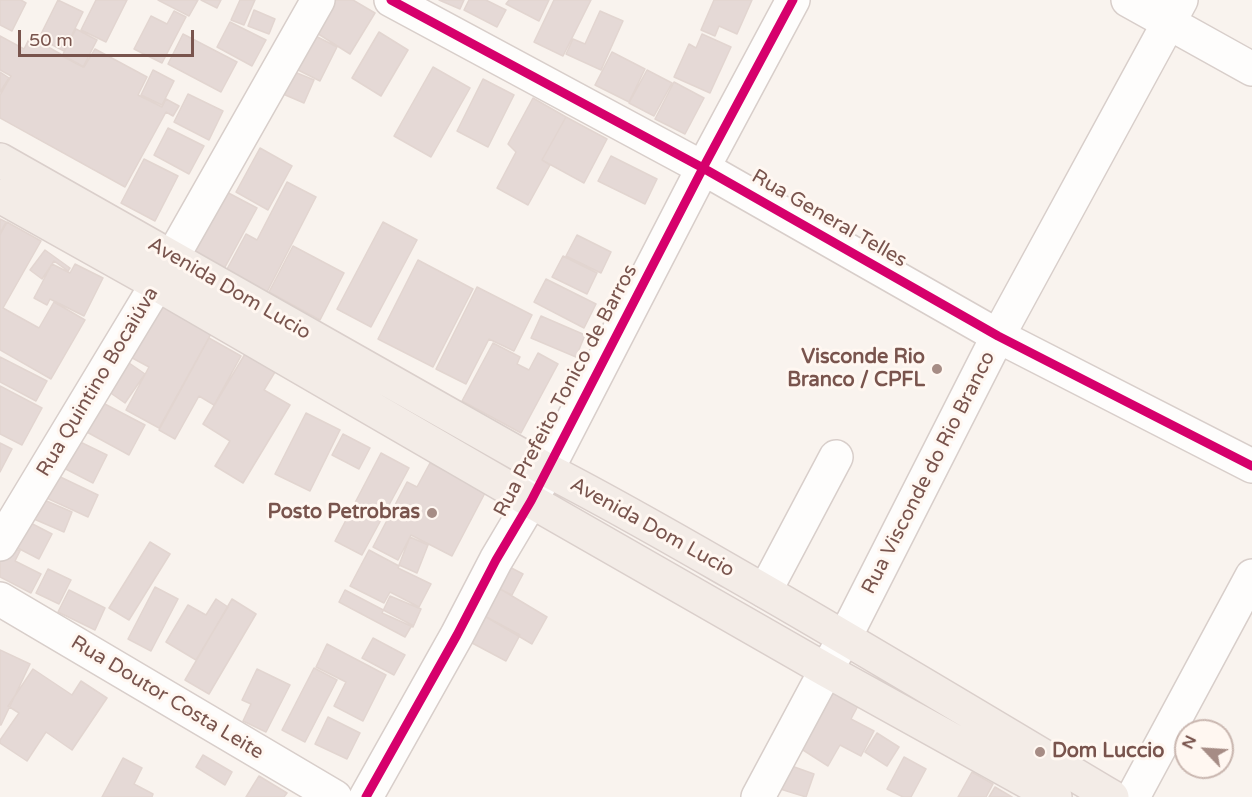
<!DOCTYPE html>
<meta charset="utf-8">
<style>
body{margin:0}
#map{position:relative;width:1252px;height:797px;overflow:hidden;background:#f9f3ee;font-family:"Varela Round",sans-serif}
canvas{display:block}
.north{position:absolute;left:1174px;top:719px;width:60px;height:60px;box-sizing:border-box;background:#fff7f1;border:2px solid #c9b6af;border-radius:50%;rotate:295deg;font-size:16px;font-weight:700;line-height:24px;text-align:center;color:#79544d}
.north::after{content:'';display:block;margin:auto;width:21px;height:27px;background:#a68c85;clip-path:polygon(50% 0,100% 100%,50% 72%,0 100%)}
.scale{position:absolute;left:18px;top:30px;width:176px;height:27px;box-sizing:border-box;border:3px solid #79544d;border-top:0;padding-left:8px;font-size:18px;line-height:21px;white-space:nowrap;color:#79544d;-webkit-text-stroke:4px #fff7f1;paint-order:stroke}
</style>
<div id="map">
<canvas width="1252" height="797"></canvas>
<div class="north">N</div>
<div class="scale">50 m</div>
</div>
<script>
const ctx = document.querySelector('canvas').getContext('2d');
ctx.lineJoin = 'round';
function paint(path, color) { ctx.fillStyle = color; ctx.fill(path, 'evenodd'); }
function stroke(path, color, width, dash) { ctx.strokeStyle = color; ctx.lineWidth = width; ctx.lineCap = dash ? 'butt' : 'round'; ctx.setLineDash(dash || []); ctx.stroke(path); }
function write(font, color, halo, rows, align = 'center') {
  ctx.font = font + ' "Varela Round",sans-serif'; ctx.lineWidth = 6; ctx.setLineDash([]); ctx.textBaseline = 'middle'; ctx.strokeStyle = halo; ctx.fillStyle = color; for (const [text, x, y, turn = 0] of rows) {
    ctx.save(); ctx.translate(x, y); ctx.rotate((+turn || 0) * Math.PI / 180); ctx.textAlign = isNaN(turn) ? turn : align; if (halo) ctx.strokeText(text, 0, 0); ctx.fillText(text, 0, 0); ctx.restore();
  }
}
const building = new Path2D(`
 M0,0H21L26,3L12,31L0,25Z
 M58,0L83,12L64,51L39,38Z
 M96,0H127L106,42L81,30Z
 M158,0H198L189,16Z
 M201,0H221L217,8Z
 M240,0H255L244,25L231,20Z
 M330,0H353L375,13L350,54L312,30Z
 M439,0H464L460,9Z
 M469,0H486L506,10L497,27L464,10Z
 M509,0H549L539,21L506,4Z
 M554,0H591L563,56L534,42Z
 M714,0H752L737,34L719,26L715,36L701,30Z
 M254,10L275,19L269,34L248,26Z
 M174,11L186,17L162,63L134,49L151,16L167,24Z
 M600,11L623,21L601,70L566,54L573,39L585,44Z
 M230,22L266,40L252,66L217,47Z
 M76,29L97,40L83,67L62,56Z
 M304,30L337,47L320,81L286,64Z
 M379,32L408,50L381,96L352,78Z
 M183,34L237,62L221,92L168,64Z
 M702,34L731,47L710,93L674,77L689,44L696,48Z
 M0,36L24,49L30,37L84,67L95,49L147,77L138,95L162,107L166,99L179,106L173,116L166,112L125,187L0,118V95L11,76L0,70Z
 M612,52L645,69L629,102L595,85Z
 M433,67L470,88L431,157L394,136Z
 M285,68L314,80L304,103L276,91Z
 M153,70L174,81L162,105L141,95Z
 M647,70L672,83L654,116L629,103Z
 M0,72L9,78L0,92Z
 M483,79L514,95L488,147L457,131Z
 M674,82L704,98L685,134L655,119Z
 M188,94L223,111L209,140L174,122Z
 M533,98L566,117L542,160L550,165L528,205L497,188L516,152L508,144Z
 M566,117L607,139L584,183L542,160Z
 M168,128L204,146L189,174L154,155Z
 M260,148L292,166L268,210L236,192Z
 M611,156L657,179L645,204L598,181Z
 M144,159L178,176L155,221L121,203Z
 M287,182L316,197L267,292L226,271L246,234L257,240Z
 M219,188L257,208L224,269L187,248Z
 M0,219L6,222L0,233Z
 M7,222L41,241L3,308L39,328L54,302L85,320L51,379L0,350V235Z
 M383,222L417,240L371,327L337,309Z
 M577,235L611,252L601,273L566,256Z
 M293,246L344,273L320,320L269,292Z
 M45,250L70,268L68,271L54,261L42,279L30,270Z
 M563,256L597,273L587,294L552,277Z
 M418,260L473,289L433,367L378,339Z
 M52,264L70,273L75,264L103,278L84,316L50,299L47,305L34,298Z
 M546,279L596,304L584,328L534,302Z
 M477,287L532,315L514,351L489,339L466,384L436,369Z
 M153,300L212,332L159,428L126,410L149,367L123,353Z
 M541,316L585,335L576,357L531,338Z
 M209,338L241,356L214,405L199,396L175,439L159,430Z
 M493,343L520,357L517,364L529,370L538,353L558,364L521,433L462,401Z
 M245,354L275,372L264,390L290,405L243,483L215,466L230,441L203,424Z
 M119,356L145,374L125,403L102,387Z
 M0,357L47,381L36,401L0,382Z
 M0,386L42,408L22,445L0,434Z
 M101,402L145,425L129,455L85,431Z
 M306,413L340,430L310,491L275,474Z
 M343,434L370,448L359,469L332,455Z
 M70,437L107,455L93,483L56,464Z
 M0,443L12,449L0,472Z
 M381,453L409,468L362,555L335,541Z
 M430,463L486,491L452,556L411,535L398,560L373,547L407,482L417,487Z
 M50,472L98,495L88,517L40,495Z
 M35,496L72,512L64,532L27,516Z
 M21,518L52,534L39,559L8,543Z
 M410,537L428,545L417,573L399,565Z
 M150,542L170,554L129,620L109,608Z
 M6,545L20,551L15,561L41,574L31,593L0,577V554Z
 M369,550L399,566L398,568L431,584L419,607L390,592L384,603L350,586Z
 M496,560L523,574L512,595L485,582Z
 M48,569L71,580L59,604L36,593Z
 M155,587L178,599L151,651L128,639Z
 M497,587L547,617L532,644L481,614Z
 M69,590L105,608L95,630L58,612Z
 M345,590L412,625L405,637L339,602Z
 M390,596L421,609L413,627L382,613Z
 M216,599L228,607L196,660L166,642L188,605L206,615Z
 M232,599L256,614L209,694L185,680Z
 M481,614L520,635L506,661L457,635Z
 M373,638L405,655L394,675L362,658Z
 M327,644L386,675L363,721L334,706L346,682L316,667Z
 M0,650L30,664L1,725H0Z
 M314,668L337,680L305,742L282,730Z
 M33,669L72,695L81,681L107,698L72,750L46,732L27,761L0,743V740L19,713L8,706Z
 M257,669L290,685L266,732L243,721L251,704L242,700Z
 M823,684L859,704L851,719L874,731L861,756L840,745L828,766L792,743Z
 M328,717L360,733L347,759L315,744Z
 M877,733L899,747L887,766L865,752Z
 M203,755L232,772L225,785L196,767Z
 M904,757L926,769L911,797H903L887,789Z
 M123,758L142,768L134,784L153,794L152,797H102Z
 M786,764L814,774L806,797L777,788Z
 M972,772L993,784L986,797H958Z
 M259,776L287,793L284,797H246Z
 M995,787L1012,797H989Z`);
const minor = new Path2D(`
 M391,0L703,168L998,336L1252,466
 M1128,0L1252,69
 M0,544L157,284L318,0
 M765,591L836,457
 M0,599L335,797
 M366,797L457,635L496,560L531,501L703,168L793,0
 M758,797L826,670L845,637L998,336L1181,0
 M1133,797L1252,576`);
const major = new Path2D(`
 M0,160L547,470C610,502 672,538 733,573C861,646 986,722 1112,797
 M0,196L157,284L531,501L826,670L1055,797`);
const cycleway = new Path2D(`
 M391,0L703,168L998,336L1252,466
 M366,797L457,635L496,560L531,501L703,168L793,0`);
const markers = [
 [937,369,6,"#a68c85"],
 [432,513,6,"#a68c85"],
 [1040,752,6,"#a68c85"]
];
const streetNames = [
 ["Rua General Telles",829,219,30],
 ["Avenida Dom Lucio",229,289,30],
 ["Rua Quintino Bocaiúva",98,382,-59],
 ["Rua Prefeito Tonico de Barros",566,391,-62],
 ["Rua Visconde do Rio Branco",929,473,-63],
 ["Avenida Dom Lucio",652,528,29],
 ["Rua Doutor Costa Leite",167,698,31]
];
const poiNames = [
 ["Visconde Rio",925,358],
 ["Branco / CPFL",925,381],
 ["Posto Petrobras",420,513],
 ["Dom Luccio",1052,752,"left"]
];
paint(building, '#e5d9d6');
stroke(building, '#e2d5d0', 1.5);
stroke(minor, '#d8ceca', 36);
stroke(major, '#dacfcb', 36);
stroke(minor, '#fefdfc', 33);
stroke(major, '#f3ece7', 33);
stroke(cycleway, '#d6006c', 9);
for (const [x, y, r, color] of markers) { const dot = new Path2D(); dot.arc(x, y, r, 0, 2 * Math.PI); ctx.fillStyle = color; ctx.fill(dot); stroke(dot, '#fff7f1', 2); }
write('20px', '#79544d', '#fff7f1', streetNames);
write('bold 20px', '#79544d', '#fff7f1', poiNames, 'right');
</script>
